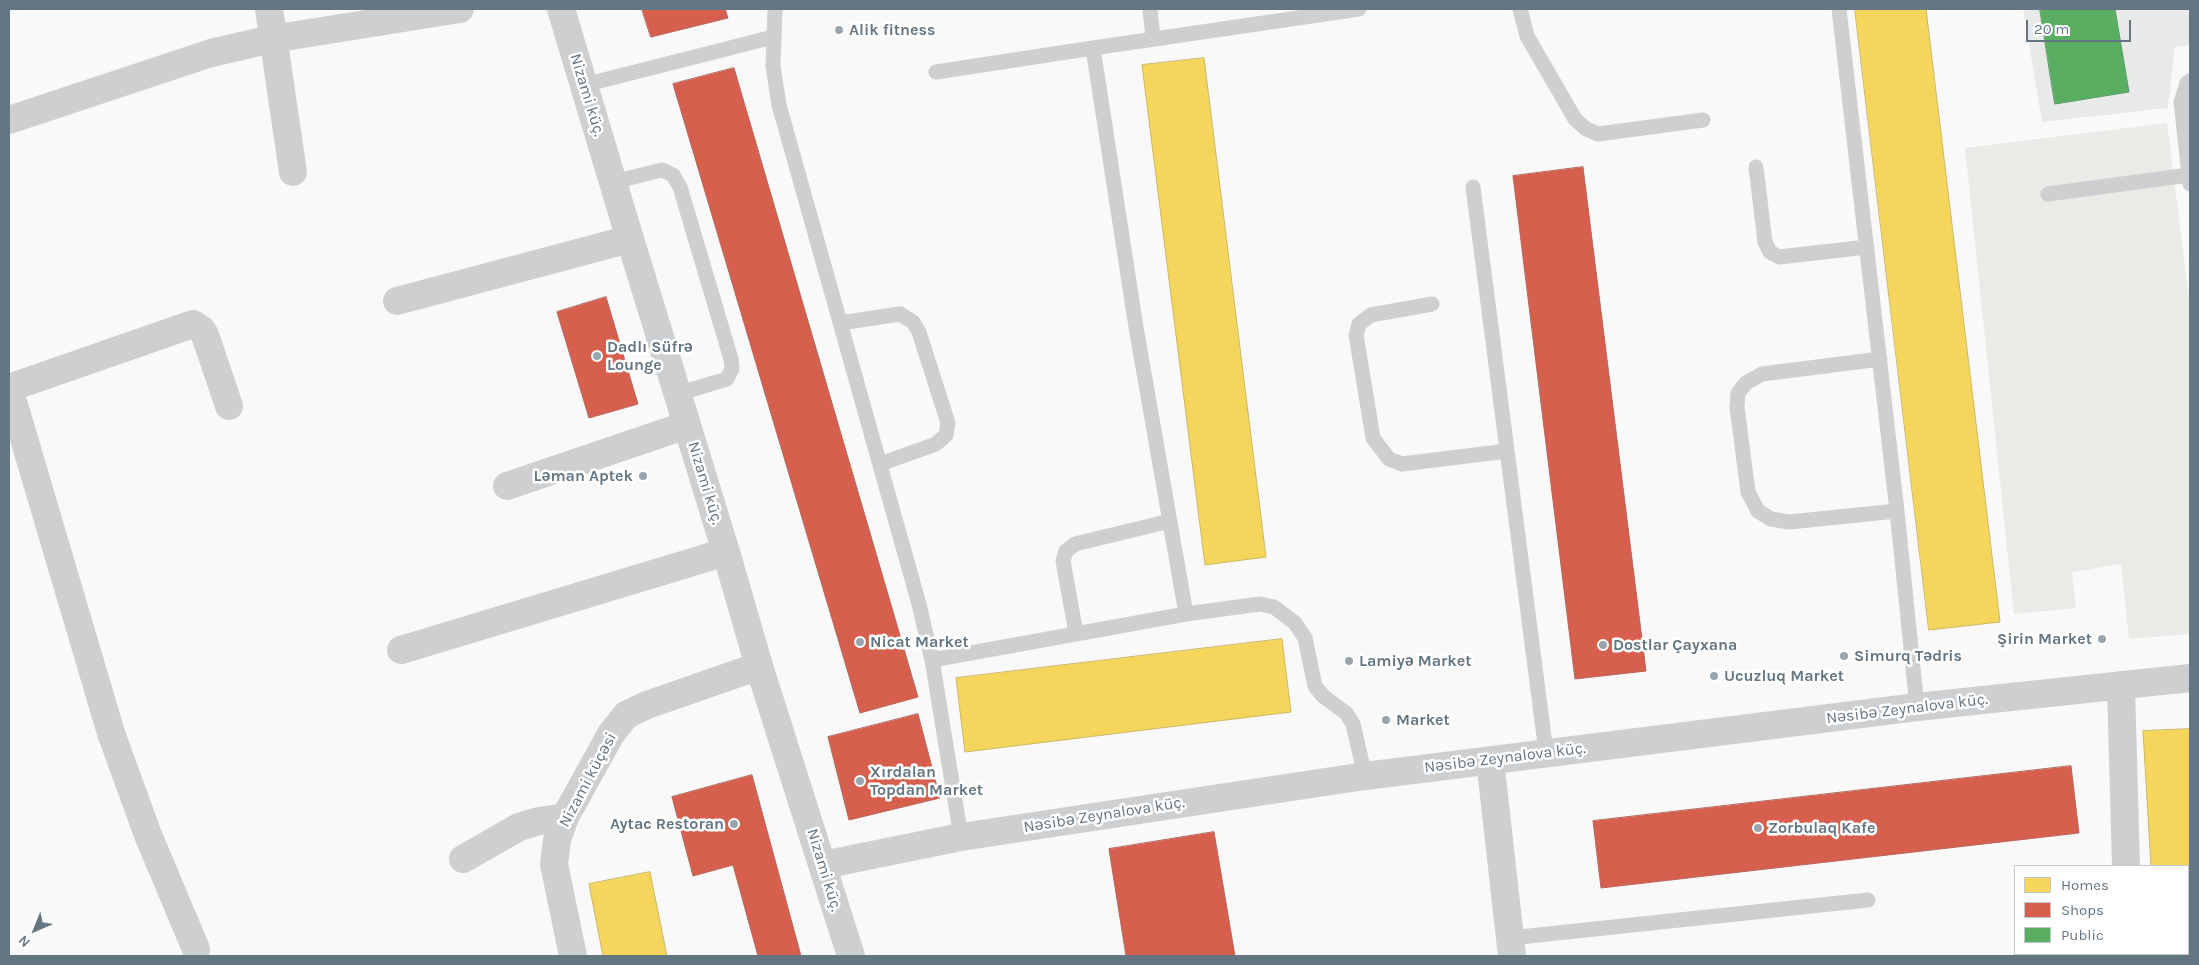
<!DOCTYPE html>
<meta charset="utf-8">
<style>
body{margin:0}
#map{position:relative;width:2199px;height:965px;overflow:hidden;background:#f9f9f9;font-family:Karla,sans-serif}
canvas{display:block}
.frame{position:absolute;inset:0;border:10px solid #657683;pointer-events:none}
.legend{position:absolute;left:2014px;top:865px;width:175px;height:90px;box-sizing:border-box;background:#fff;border:1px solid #c1c8cd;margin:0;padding:6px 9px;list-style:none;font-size:15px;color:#657683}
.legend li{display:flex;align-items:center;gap:10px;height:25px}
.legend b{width:25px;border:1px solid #c1c8cd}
.north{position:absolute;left:10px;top:905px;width:50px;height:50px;-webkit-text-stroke:4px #fff;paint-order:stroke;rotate:224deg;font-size:14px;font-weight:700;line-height:20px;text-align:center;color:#657683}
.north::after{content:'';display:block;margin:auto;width:18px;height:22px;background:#657683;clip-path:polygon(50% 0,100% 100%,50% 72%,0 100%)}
.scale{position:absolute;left:2026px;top:20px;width:105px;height:22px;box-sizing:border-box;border:2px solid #657683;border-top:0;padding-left:6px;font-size:15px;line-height:18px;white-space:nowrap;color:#657683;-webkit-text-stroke:4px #fff;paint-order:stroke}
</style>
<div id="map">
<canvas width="2199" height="965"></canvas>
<div class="frame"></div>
<ul class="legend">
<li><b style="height:14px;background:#f6d55c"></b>Homes</li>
<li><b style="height:14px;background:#d6604d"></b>Shops</li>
<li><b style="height:14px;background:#5aae61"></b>Public</li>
</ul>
<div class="north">N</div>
<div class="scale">20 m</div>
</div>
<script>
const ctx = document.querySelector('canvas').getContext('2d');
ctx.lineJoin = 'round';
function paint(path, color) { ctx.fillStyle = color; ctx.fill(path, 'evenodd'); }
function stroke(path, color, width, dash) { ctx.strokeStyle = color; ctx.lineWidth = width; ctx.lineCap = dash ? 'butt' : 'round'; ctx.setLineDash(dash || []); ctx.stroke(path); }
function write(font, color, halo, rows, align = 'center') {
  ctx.font = font + ' Karla,sans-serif'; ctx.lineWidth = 5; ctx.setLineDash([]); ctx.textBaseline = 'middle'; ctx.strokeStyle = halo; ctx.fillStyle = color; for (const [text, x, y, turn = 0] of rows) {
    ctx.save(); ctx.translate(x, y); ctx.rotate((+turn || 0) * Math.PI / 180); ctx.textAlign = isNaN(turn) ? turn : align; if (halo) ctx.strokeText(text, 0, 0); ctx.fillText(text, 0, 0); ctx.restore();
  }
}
const built = new Path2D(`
 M2023,9H2190V45L2175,47L2168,108L2042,122Z`);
const green = new Path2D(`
 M2167,123L2190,307V634L2129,639L2121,564L2072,572L2076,608L2014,614L1965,148Z`);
const homes = new Path2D(`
 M1855,9H1926L2000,622L1929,630Z
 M1204,58L1266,557L1205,565L1142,65Z
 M1282,639L1291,712L965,752L956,678Z
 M2190,729V878L2188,879V866H2151L2143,731Z
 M650,872L667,956H603L589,884Z`);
const shops = new Path2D(`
 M642,9H725L728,18L651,37Z
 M734,68L918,697L860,713L673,84Z
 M1583,167L1646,671L1575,679L1513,176Z
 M606,297L638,404L589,418L557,312Z
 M918,714L940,798L849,820L828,737Z
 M2071,766L2079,833L1601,888L1593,821Z
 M752,775L801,956H758L733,865L693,876L672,797Z
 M1214,832L1235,956H1126L1109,849Z`);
const public = new Path2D(`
 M2040,9H2115L2129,92L2055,104Z`);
const service = new Path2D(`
 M775,9L773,66L779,105L919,604L932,660L961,837
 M1150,9L1153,38
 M1520,9L1527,36L1575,119L1586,129L1598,134L1703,120
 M1839,9L1897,511L1917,707
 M936,72L1093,48
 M584,85L773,37
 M1756,167L1765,242L1770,252L1779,257L1867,247
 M613,182L662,170L673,175L680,187L731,359L732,369L727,379L677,394
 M2190,184L2181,102L2187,83L2190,81
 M1473,187L1546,752
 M2048,194L2189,175
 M1432,304L1371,315L1359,324L1356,335L1373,438L1389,459L1402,464L1507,451
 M840,323L900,314L913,322L919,332L948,423L946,435L936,444L880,464
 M1880,359L1762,374L1746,383L1738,393L1737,407L1748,492L1758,511L1771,519L1789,522L1897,511
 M1186,614L1136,327L1093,48L1359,9
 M1076,633L1063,561L1066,551L1075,544L1170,521
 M932,660L1186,614L1260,604L1274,607L1295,623L1305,638L1315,686L1323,696L1346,713L1353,724L1365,776
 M1510,938L1868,900`);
const minor = new Path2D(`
 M269,9L293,172
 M9,120L211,53L272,39L460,9
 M397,301L630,239
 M9,388L111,733L148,835L196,949
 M9,388L193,324L202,330L205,335L229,406
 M507,486L687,425
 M401,650L726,552
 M2121,685L2126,866
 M1490,760L1512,956
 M463,859L519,827L539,821L565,817
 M823,865L961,837L1365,776L1917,707L2190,678
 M2131,954L2132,956
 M573,956L554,864L557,840L565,817L611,734L626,715L647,705L759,666`);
const tertiary = new Path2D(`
 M561,9L630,239L726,552L759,666L851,956`);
const markers = [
 [839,30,5,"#99a4ac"],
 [597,356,5,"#99a4ac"],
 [643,476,5,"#99a4ac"],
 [2102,639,5,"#99a4ac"],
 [860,642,5,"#99a4ac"],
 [1603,645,5,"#99a4ac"],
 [1844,656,5,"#99a4ac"],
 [1349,661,5,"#99a4ac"],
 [1714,676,5,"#99a4ac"],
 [1386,720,5,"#99a4ac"],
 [860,781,5,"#99a4ac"],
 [734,824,5,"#99a4ac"],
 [1758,828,5,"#99a4ac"]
];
const poiNames = [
 ["Alik fitness",849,30],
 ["Dadlı Süfrə",607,347],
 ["Lounge",607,365],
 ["Ləman Aptek",633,476,"right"],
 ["Şirin Market",2092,639,"right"],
 ["Nicat Market",870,642],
 ["Dostlar Çayxana",1613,645],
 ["Simurq Tədris",1854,656],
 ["Lamiyə Market",1359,661],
 ["Ucuzluq Market",1724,676],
 ["Market",1396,720],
 ["Xırdalan",870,772],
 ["Topdan Market",870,790],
 ["Aytac Restoran",724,824,"right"],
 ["Zorbulaq Kafe",1768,828]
];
const streetNames = [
 ["Nizami küç.",587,95,73],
 ["Nizami küç.",705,483,73],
 ["Nəsibə Zeynalova küç.",1907,709,-7],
 ["Nəsibə Zeynalova küç.",1505,758,-7],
 ["Nizami küçəsi",588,780,-62],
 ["Nəsibə Zeynalova küç.",1104,815,-9],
 ["Nizami küç.",824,870,73]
];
paint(built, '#e8e9e9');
paint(green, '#e8ebe6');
paint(homes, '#f6d55c');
stroke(homes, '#cab868', 1);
paint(shops, '#d6604d');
stroke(shops, '#b4675d', 1);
paint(public, '#5aae61');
stroke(public, '#5d9d6b', 1);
stroke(service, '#cecfd0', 15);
stroke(minor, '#cecfd0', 28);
stroke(tertiary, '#cecfd0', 28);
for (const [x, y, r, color] of markers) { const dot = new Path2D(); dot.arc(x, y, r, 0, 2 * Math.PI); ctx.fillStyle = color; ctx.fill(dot); stroke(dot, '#fff', 2); }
write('bold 16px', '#657683', '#fff', poiNames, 'left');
write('16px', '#657683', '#fff', streetNames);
</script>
